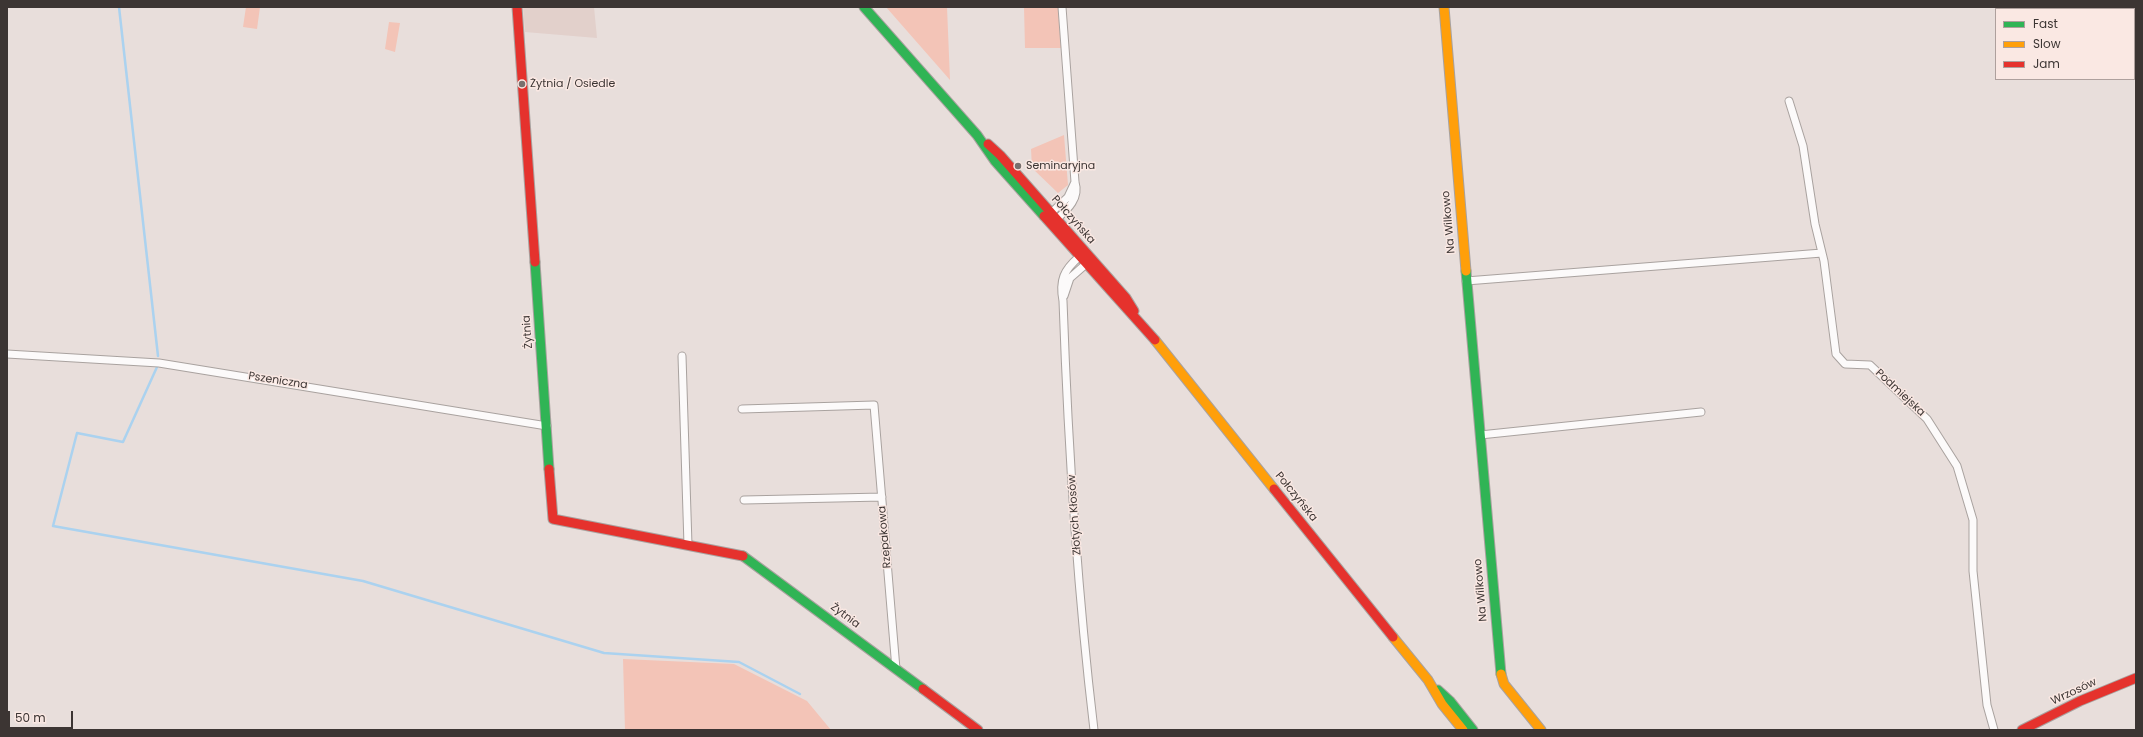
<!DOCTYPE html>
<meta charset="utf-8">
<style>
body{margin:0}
#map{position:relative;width:2143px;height:737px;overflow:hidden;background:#e8dedb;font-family:Poppins,sans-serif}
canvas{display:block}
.frame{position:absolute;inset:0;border:8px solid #3c3533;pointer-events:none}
.legend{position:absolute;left:1995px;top:8px;width:140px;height:72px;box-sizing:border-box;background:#fae8e3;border:1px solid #aea09d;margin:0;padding:5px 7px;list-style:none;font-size:12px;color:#3c3533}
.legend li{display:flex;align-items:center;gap:8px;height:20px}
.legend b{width:20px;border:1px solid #aea09d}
.scale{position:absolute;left:8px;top:711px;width:65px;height:18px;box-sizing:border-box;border:2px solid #3c3533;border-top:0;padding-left:5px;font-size:12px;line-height:14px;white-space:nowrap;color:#3c3533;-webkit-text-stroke:3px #fae8e3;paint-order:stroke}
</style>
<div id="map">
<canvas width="2143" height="737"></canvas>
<div class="frame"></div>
<ul class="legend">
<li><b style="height:5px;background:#30b455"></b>Fast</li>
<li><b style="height:5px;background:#ff9f0a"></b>Slow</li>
<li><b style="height:5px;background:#e5322d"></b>Jam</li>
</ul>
<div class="scale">50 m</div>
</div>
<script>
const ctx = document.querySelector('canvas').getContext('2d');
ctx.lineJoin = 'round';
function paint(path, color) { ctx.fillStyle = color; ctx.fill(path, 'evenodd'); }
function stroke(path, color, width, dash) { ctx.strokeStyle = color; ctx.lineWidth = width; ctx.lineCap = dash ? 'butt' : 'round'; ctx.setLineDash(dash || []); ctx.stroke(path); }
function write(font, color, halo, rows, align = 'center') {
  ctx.font = font + ' Poppins,sans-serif'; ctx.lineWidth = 3; ctx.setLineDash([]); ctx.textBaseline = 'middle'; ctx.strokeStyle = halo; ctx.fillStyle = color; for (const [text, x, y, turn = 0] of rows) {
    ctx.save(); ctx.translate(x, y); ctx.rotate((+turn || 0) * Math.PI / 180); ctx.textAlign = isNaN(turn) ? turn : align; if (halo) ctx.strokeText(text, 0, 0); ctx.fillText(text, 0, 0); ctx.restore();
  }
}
const built = new Path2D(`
 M523,7H594L597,38L525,32Z`);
const green = new Path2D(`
 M246,7H260L257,29L243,27Z
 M886,7H947L950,80Z
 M1024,7H1058L1061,48H1025Z
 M389,22L400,23L395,52L385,49Z
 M1064,135L1068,185L1058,193L1032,168L1031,149Z
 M623,659L734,664L807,701L831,730H625Z`);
const stream = new Path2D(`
 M119,7L158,356
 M157,367L123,442L77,433L53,526L363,581L604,653L739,662L800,694`);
const street = new Path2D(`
 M1789,101L1803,146L1815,224L1824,261L1836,354L1845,364L1870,365L1927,419L1957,466L1973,520V571L1987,705L1994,730
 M1051,213L1068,197L1075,182
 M1057,219C1068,209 1080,198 1075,182L1062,7
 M1079,257C1064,270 1059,280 1063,301C1068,444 1077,588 1094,730
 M1466,281L1822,253
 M1064,296L1070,278L1086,264
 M7,354L159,363L547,426
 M682,356L688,545
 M742,409L874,405L896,669
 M1480,435L1701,412
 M744,500L882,497`);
const fast = new Path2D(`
 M864,7L977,135L995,161L1044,216
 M535,262L549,469
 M1466,271L1501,674
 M743,556L923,689
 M1438,690L1450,701L1473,730`);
const slow = new Path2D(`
 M1444,7L1466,271
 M1155,340L1274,489
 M1393,637L1428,680L1442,704L1463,730
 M1501,674L1504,684L1541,730`);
const jam = new Path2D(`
 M517,7L535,262
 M988,144L1000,155L1126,298L1134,311
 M1044,216L1155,340
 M549,469L553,519L743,556
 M1274,489L1393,637
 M923,689L978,730
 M2022,730L2080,701L2136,678`);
const markers = [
 [522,84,4,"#78706e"],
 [1018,166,4,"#78706e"]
];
const poiNames = [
 ["Żytnia / Osiedle",530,84],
 ["Seminaryjna",1026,166]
];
const streetNames = [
 ["Połczyńska",1073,220,49],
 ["Na Wilkowo",1449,222,-95],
 ["Żytnia",528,332,-94],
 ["Pszeniczna",278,381,9],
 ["Podmiejska",1900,393,43],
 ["Połczyńska",1296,497,51],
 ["Złotych Kłosów",1075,515,-94],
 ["Rzepakowa",885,537,-95],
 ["Na Wilkowo",1481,590,-95],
 ["Żytnia",845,616,37],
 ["Wrzosów",2074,692,-25]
];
paint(built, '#e2d0cb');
paint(green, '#f3c4b7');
stroke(stream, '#abd2ef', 2.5);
stroke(street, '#a9a29f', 9);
stroke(fast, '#a9a29f', 11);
stroke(slow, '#a9a29f', 11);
stroke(jam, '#a9a29f', 11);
stroke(street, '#fcfafa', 7);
stroke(fast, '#30b455', 9);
stroke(slow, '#ff9f0a', 9);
stroke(jam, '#e5322d', 9);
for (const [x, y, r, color] of markers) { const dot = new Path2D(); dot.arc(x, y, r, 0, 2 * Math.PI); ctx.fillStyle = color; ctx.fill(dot); stroke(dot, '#fae8e3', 1.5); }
write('11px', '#3c3533', '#fae8e3', poiNames, 'left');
write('11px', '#3c3533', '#fae8e3', streetNames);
</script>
